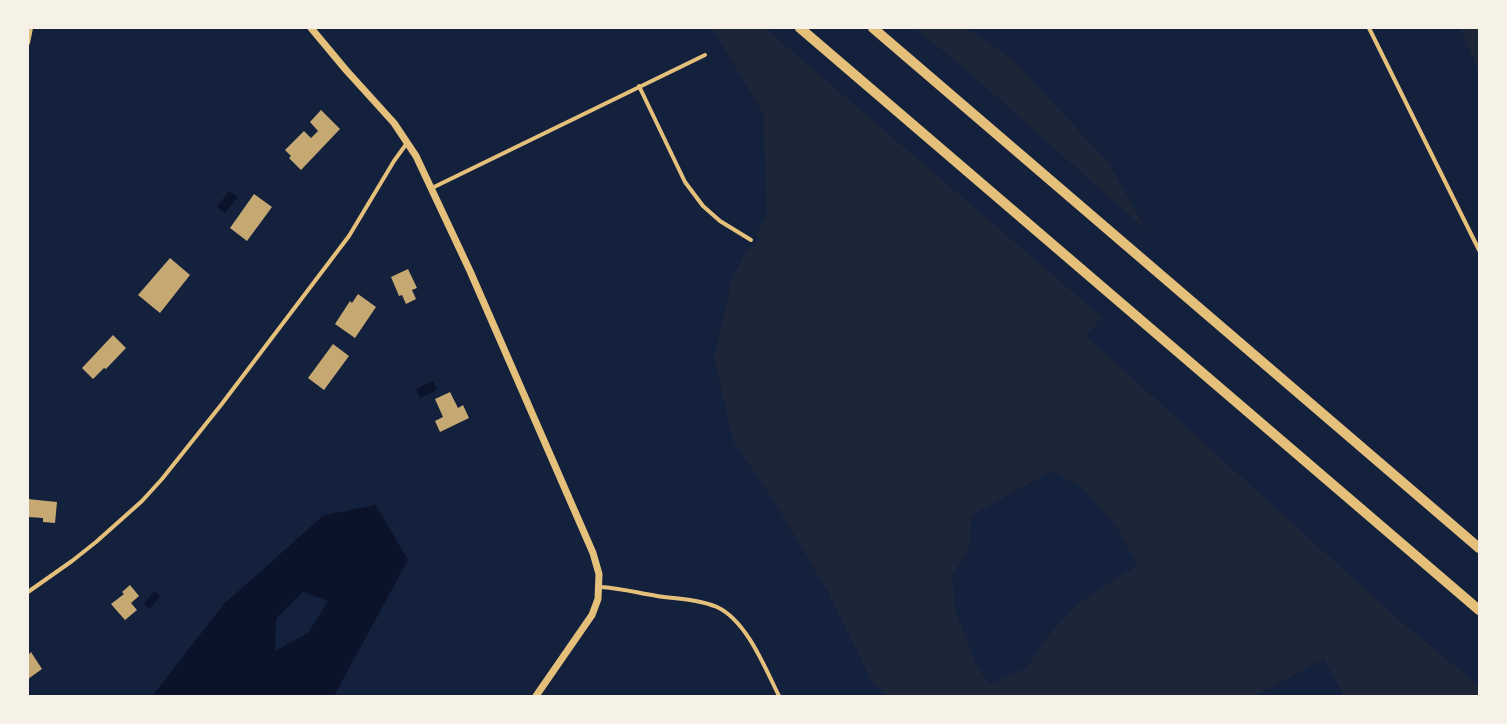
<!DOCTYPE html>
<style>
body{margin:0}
#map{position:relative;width:1507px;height:724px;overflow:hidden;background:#14213d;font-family:Helvetica,sans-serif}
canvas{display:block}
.frame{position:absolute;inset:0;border:29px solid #f6f1e7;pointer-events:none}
</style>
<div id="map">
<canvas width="1507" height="724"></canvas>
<div class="frame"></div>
</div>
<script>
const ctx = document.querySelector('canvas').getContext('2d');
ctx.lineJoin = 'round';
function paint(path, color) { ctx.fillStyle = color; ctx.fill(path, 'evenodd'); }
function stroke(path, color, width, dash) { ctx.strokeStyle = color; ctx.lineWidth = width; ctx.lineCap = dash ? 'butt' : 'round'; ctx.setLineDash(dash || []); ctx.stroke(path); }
const green = new Path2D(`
 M712,28H765L1102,317L1086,336L1398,619L1479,686V696H1344L1324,659L1255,696H886L871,680L828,592L779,509L734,442L714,359L732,278L749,247L752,248L760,238L756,235L767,215L763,113ZM1052,471L1080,486L1115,524L1138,566L1123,574L1079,603L1052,631L1026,668L989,685L976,664L955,610L952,575L969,549L972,515Z
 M914,28H966L1012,59L1108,162L1147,231L961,65Z
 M1460,28H1479L1478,70Z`);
const water = new Path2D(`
 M229,191L238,197L225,213L217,207Z
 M433,381L437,390L420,398L416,389Z
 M376,505L408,560L334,696H152L224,604L324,515ZM303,592L328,601L308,633L275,651L276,619Z
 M154,591L160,596L150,609L144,604Z`);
const building = new Path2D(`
 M321,110L340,129L301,170L289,158L291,156L285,150L304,131L311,138L318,131L310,122Z
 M254,194L272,207L247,241L230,228Z
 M170,258L190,275L160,313L138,295Z
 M408,269L417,288L412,290L416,299L406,304L402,295L399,296L391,277Z
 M358,294L376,307L355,338L335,324L350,301L352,303Z
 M113,335L126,348L106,369L104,368L93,379L82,368Z
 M333,344L349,356L324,390L308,378Z
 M450,392L458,408L463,405L469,418L440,432L435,421L443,417L435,399Z
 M28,499L57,502L55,523L43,522V518L28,517Z
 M130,585L139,596L131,603L137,610L125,620L111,604L124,594L122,592Z
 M31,652L42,669L28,679V655Z`);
const minor = new Path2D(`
 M1369,28L1479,250
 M28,43L31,28
 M639,86L685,182L703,206L720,221L751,240
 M432,188L705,55
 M600,587C620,588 638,593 657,596C677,599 698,599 717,607C747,621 765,668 779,696
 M28,592L72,561L96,542L142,501L162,479L221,405L349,236L394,161L407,143`);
const tertiary = new Path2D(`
 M311,28L346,70L394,123L416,156L470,271L593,553L599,574L598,599L592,615L536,696`);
const motorway = new Path2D(`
 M800,28L1479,610
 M873,28L1479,548`);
paint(green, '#1d2539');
paint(water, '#0b132b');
paint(building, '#c6a872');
stroke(minor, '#e5c07b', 4);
stroke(tertiary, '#e5c07b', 7);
stroke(motorway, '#e5c07b', 10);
</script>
